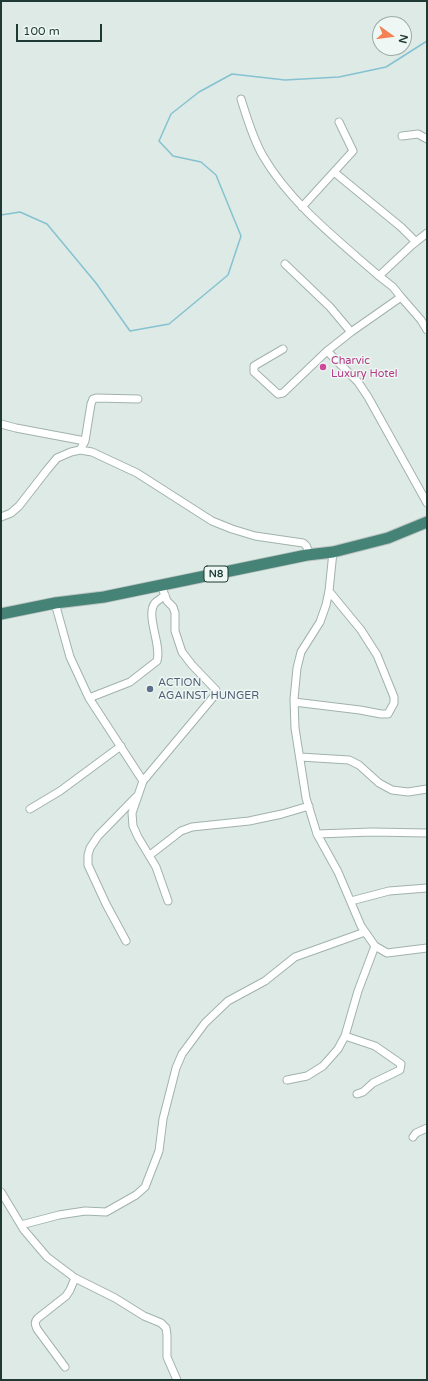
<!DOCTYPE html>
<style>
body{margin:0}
#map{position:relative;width:428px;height:1381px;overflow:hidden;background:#deeae5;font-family:"Varela Round",sans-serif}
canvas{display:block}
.frame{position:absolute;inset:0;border:2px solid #1f3a34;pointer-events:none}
.north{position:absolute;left:372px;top:16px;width:40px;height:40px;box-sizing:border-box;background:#eef7f3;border:1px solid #9baba7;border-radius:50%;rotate:104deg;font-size:11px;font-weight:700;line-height:16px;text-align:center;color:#1f3a34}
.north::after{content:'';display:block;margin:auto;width:14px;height:18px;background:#f48053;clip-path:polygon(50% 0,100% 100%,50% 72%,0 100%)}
.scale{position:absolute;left:16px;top:24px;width:86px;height:18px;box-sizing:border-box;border:2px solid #1f3a34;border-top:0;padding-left:5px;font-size:12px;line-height:14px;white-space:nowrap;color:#1f3a34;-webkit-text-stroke:3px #eef7f3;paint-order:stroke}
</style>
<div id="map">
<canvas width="428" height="1381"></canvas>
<div class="frame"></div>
<div class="north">N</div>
<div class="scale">100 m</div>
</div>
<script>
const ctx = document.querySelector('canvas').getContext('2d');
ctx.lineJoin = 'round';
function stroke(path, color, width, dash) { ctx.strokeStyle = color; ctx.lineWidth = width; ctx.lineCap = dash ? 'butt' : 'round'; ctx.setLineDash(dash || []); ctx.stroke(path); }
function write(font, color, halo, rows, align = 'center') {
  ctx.font = font + ' "Varela Round",sans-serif'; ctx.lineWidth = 3; ctx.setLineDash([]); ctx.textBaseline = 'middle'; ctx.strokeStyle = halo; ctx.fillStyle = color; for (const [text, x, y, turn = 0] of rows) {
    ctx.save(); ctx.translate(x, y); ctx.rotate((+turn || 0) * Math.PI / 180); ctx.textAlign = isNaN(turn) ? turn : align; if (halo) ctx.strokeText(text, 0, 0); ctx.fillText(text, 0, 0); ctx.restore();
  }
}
const stream = new Path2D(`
 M1,215L20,212L47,224L96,283L130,331L169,324L228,275L241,236L216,175L201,162L173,156L159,141L171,114L199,92L232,74L285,80L339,77L386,67L427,41`);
const minor = new Path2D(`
 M241,99C247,118 253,139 263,156C290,203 339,241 379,276
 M402,136L418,134L427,139
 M334,172L401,227L416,242
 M302,207L353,151L339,122
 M285,264L330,307L351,332
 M401,297L393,287L379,276L412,245L427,233
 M283,349L254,366V372L278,394L283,393L327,351L351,332L401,297L421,320L427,330
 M327,351L358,382L368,397L427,503
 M1,424L16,428L85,441
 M80,450L85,441L91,404L93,399L96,398L138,399
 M1,517L11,513L19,506L47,470L57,458L71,452L80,450L92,452L137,473L212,521L232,529L255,536L303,543C308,546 308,549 307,555
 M333,552L329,591L326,605L320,622L301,652L297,668L294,699L295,728L306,798L317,834L338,872L361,926L375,946L387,953L427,948
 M55,603L70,657L89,698L143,781L132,813L133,826L138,837L156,867L168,901
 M89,698L130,682L157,661C162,645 145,615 155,603C158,600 162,598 165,595
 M294,702L360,710L381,714H388L394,703V697L377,655L361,630L329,591
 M300,757L349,760L359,765L379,783L392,790L408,792L427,789
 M143,781L215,695L216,690L192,665L182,652L175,631V613L173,607L167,601L161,585
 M30,809L60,791L121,746
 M317,834L372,832L427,833
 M150,855L181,831L192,827L249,821L282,814L309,806
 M351,901L389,891L427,888
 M126,941L106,904L88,865V855L90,848L98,836L136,797
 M345,1036L375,1046L401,1064L400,1070L373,1083L363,1092L357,1094
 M287,1080L307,1076L323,1066L338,1049L345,1036L358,991L375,946
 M413,1137L416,1133L427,1128
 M1,1192L24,1230L47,1257L75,1278L115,1298L144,1316L161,1323L166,1328L167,1335V1357L177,1380
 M21,1225L59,1215L85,1211L106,1212L136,1195L145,1187L159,1151L163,1119L176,1068L182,1054L205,1023L228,1001L265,981L295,957L365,932
 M65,1367L37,1329C35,1324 34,1322 38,1318L66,1296L70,1290L75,1278`);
const trunk = new Path2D(`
 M1,614L55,603L104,597L307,555L333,552L388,538L427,522`);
const markers = [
 [323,367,4,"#d1479c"],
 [150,689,4,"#5c6f8a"]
];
const shields = [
 [216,574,24]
];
const shieldNames = [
 ["N8",216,574]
];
const hotelNames = [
 ["Charvic",331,361],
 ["Luxury Hotel",331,374]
];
const serviceNames = [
 ["ACTION",158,683],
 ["AGAINST HUNGER",158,696]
];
stroke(stream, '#85c2d1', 1.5);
stroke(minor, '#a1b2ac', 9);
stroke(trunk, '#bcc4c2', 13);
stroke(minor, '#fff', 7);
stroke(trunk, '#468377', 11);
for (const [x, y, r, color] of markers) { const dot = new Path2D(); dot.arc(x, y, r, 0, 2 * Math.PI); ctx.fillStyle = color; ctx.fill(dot); stroke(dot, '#eef7f3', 1.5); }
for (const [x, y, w] of shields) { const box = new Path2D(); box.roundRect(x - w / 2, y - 8, w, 16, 3); ctx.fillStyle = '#eef7f3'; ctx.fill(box); stroke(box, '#1f3a34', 1); }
write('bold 10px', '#1f3a34', null, shieldNames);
write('11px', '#b23c85', '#eef7f3', hotelNames, 'left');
write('11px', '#4e5e75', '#eef7f3', serviceNames, 'left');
</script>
